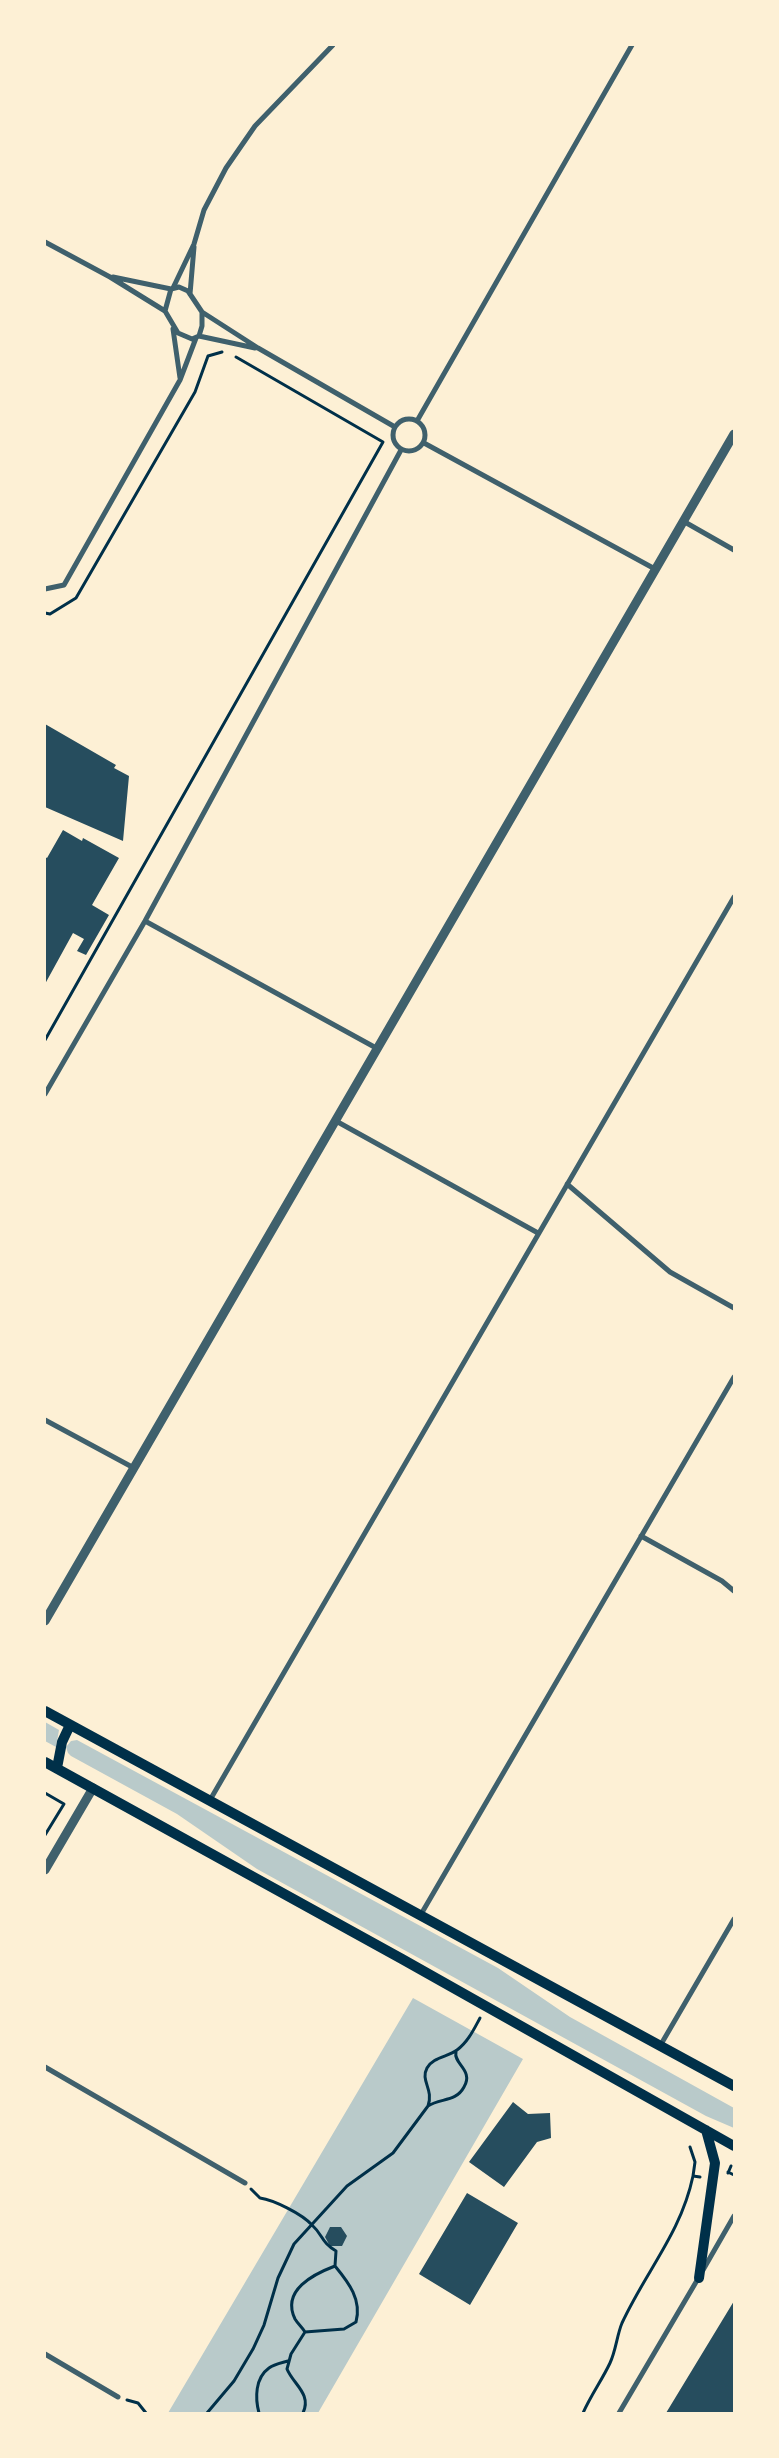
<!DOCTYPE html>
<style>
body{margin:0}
#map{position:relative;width:779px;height:2458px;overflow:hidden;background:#fdf0d5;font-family:"Noto Serif",serif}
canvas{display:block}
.frame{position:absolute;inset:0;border:46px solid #fdf0d5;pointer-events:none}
</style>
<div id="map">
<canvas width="779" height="2458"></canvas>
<div class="frame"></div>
</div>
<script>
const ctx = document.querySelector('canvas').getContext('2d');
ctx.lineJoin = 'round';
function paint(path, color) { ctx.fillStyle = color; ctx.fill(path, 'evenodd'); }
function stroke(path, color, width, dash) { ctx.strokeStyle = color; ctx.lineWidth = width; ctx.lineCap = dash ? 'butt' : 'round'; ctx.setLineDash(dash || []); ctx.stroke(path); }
const green = new Path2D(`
 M45,1722L59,1730L56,1747L45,1741Z
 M77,1740L498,1968L570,2017L734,2108V2128L706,2116L257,1869L177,1814L71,1756L68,1753L66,1747L71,1741Z
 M413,1998L523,2059L318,2413H168Z`);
const building = new Path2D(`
 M45,724L116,765L114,768L129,776L123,841L45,807Z
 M63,830L82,841L83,838L119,858L92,905L109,915L86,955L77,951L84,939L73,933L45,984V857L47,858Z
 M513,2102L528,2114L550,2113L551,2138L537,2142L504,2187L469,2162Z
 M467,2193L518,2223L470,2305L419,2274Z
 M330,2227H341L347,2236L342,2246H330L325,2237Z
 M734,2301V2413H666Z`);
const path = new Path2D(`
 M45,613L50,614L76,598L195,392L208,356L222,352
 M45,1040L383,442L236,357
 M45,1793L64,1804L45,1835
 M428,2106C441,2098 456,2102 464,2087C474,2070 453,2064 456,2052
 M690,2147L695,2162L693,2176L700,2177
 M728,2172L734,2175
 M728,2173L731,2166
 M251,2189L260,2198C274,2200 302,2214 312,2225C323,2235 321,2242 336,2251L335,2266C314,2274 281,2290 295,2319C298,2324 302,2327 305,2332L291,2354L287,2369C293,2384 312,2394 303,2413
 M305,2332L344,2329L356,2322C362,2300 349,2283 335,2266
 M127,2400L138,2403L146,2413
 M207,2413L234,2381L253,2349L264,2325L278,2278L294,2244L347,2186L393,2153L428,2106C434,2089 420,2081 427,2068C433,2057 448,2057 457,2050C468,2042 474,2029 480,2018
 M259,2413C255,2398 255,2378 269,2368C274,2364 281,2363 288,2361
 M583,2413C591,2395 602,2380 610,2363C616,2350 617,2335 622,2323C646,2271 681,2233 693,2176`);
const minor = new Path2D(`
 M45,242L110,277L165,311
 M113,277L171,289
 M173,288L194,244L204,210L226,168L255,126L333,45
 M190,294L194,247
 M202,312V326L199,336L192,339L178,333L165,311L171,289L179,287L188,291L202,312L258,348L395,427
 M173,329L180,378
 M199,336L255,348
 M393 435a16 16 0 1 1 32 0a16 16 0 1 1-32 0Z
 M417,421L632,45
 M424,443L655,569
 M683,521L734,550
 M45,589L64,585L180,380L196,338
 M145,921L378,1049
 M45,1094L145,921L401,450
 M336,1121L538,1233
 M567,1184L670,1272L734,1308
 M45,1420L134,1468
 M641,1536L722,1581L734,1591
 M210,1800L734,897
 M420,1916L734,1377
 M660,2046L734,1919
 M45,2067L245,2183
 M703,2270L734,2216
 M45,2354L118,2397
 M619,2413L699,2277`);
const tertiary = new Path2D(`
 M45,1621L734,434
 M45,1870L93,1788`);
const secondary = new Path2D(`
 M45,1711L734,2086
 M45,1762L402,1959L734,2146
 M57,1768L62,1742L70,1725
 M699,2278L715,2163L706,2130`);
paint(green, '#b9caca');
paint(building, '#264d5e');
stroke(path, '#003049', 3);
stroke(minor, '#3f606c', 5);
stroke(tertiary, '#3f606c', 9);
stroke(secondary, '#003049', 10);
</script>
